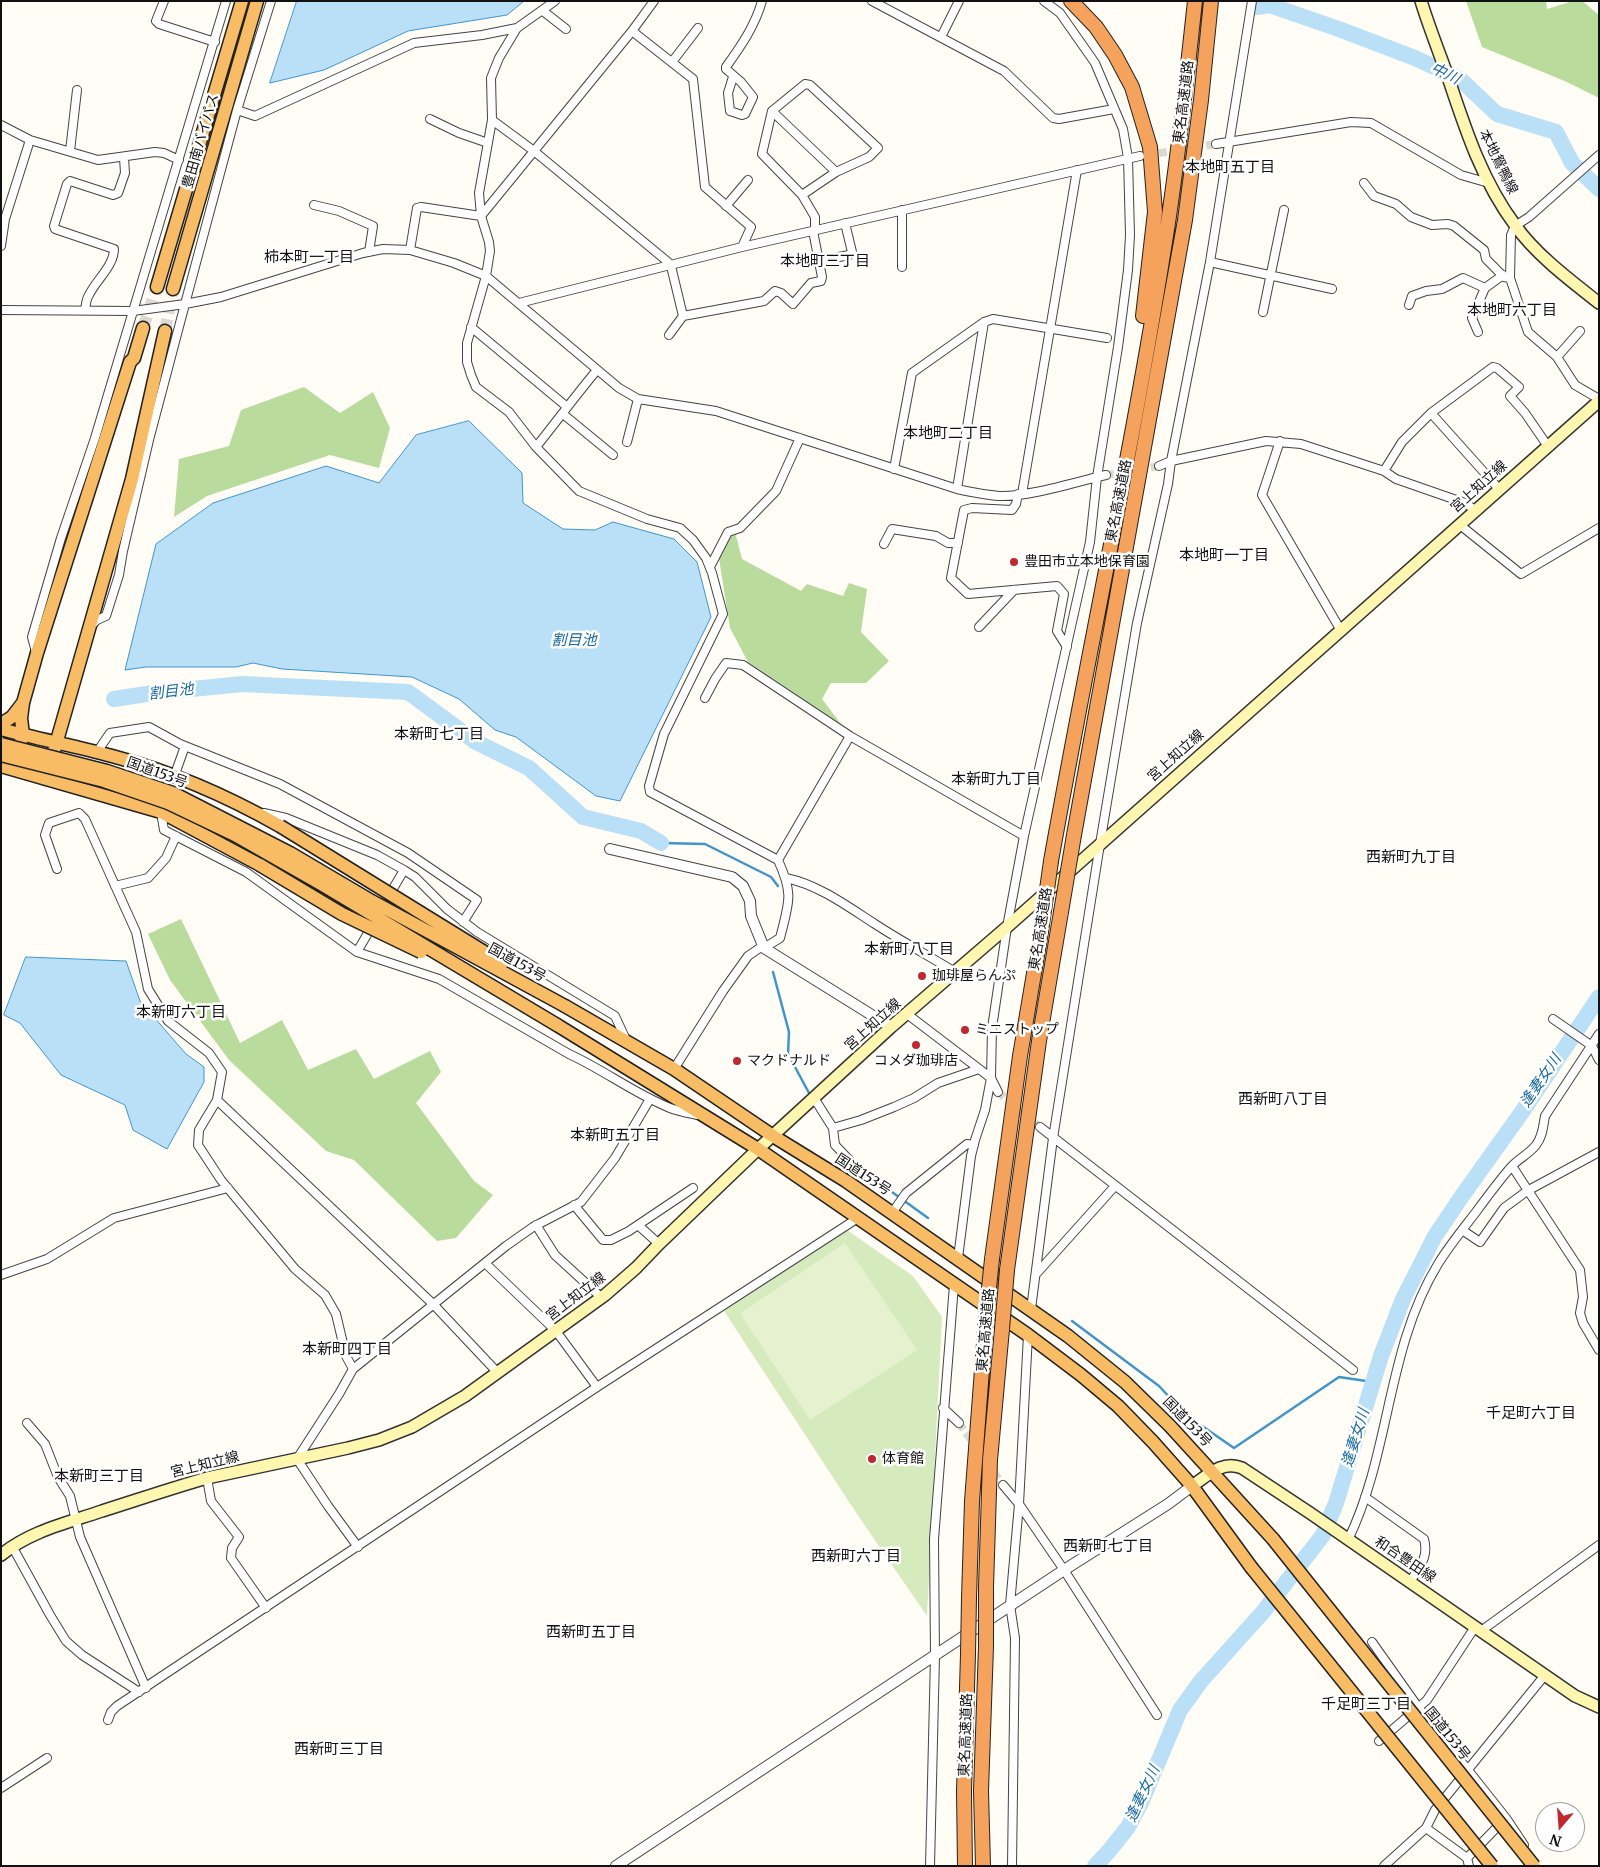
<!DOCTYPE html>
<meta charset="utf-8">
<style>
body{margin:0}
#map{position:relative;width:1600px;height:1867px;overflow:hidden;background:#fffdf5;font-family:Merriweather,serif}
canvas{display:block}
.frame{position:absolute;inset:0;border:2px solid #111;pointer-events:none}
.north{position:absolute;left:1535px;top:1802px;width:50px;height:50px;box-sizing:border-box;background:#fff;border:1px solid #a0a0a0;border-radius:50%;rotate:198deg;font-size:14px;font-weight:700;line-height:20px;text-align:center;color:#111}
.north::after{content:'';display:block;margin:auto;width:18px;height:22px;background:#c4262e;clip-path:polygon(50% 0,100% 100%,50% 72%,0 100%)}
</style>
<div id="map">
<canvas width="1600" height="1867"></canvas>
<div class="frame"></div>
<div class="north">N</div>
</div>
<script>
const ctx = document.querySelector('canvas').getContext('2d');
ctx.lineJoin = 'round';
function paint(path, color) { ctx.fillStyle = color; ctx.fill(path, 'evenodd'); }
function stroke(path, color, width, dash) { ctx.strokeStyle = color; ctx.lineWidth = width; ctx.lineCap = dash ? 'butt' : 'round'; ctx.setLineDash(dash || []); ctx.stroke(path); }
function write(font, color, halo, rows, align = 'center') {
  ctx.font = font + ' Merriweather,"Noto Sans JP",serif'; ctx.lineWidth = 5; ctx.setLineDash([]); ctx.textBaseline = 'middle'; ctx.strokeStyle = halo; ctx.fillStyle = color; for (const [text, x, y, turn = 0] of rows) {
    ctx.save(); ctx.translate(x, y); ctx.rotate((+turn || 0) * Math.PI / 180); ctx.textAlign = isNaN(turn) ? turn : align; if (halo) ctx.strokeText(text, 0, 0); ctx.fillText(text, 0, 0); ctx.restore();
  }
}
const green = new Path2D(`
 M847,1230L913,1276L942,1317L927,1616L857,1514L724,1311Z`);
const forest = new Path2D(`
 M1466,1H1546L1547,9L1573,1H1582L1599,15V98L1567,82L1482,47Z
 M304,387L340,413L373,392L390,428L379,468L330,455L207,496L174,517L179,459L229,446L241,410Z
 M735,532L742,559L801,591L807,584L843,596L849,583L867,589L861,632L889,661L866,683H831L822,699L841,724L748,662L730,628L718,552Z
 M181,919L240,1043L282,1020L308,1070L356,1049L374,1079L430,1051L441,1072L416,1103L474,1181L493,1195L456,1238L437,1241L354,1160L326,1151L229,1060L170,980L148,934Z`);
const pitch = new Path2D(`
 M845,1243L917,1350L810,1420L740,1313Z`);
const water = new Path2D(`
 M297,1H524L507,15L408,31L324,70L270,83Z
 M469,421L522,473L523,503L563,529L595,530L613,522L674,539L697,562L711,617L620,801L596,796L516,737L495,730L459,699L412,677L282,669L253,663L236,667H146L125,670L156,544L213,503L326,466L379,483L416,435Z
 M26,957L126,961L140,1001L186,1054L204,1067V1082L167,1149L133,1130L125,1105L61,1075L20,1023L4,1015Z`);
const stream = new Path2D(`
 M108,698L114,699
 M661,843L705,844L771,877L778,886
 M773,972L789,1032L788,1054L809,1093
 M860,1169L928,1218
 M1072,1321L1159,1386L1186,1415L1234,1448L1339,1377L1373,1382`);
const river = new Path2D(`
 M1257,7L1269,5L1336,28L1415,58L1460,79L1497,114L1556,132L1572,163L1599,189
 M114,699L153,693L242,684L408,692L476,742L529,768L583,817L641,831L661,843
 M1095,1866L1109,1851L1128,1827L1141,1803L1180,1710L1201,1681L1263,1612L1323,1535L1336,1503L1381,1356L1403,1299L1435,1236L1462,1196L1522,1112L1599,997`);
const minorTunnel = new Path2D(`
 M1147,155L1216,144
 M1139,470L1159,466
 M1106,475L1127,472
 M998,1092L1040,1127
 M959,1423L1003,1485`);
const trunkTunnel = new Path2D(`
 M143,328L157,287
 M165,331L173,289`);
const minor = new Path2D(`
 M164,1L156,21L159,24L215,42
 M872,1L1004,71L1053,118L1059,119L1114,109
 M543,11L566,29
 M517,28L499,58L491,78L492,120L479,193L481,216L489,242L490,251L486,276L467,343V362L471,375L476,387L509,412L536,447L579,491L647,519L680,528L693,540L706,558L712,573L723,614L664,734L649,786L650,792L778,860C794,895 789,902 780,938L764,948
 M632,31L654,1
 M941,37L959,1
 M672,62L698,28
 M733,77L728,93L730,111L742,115L745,114L753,97L741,82L726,69V67C741,46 755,26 762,1
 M237,110L255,116L414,43L482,35L517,28L555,1
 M772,111L836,172
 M430,119L459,133L488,143
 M492,120L534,151L668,262L671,266L683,316
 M1,125L30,140L98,160L155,152L164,153L179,160
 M1216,144L1351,122L1371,123L1461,175L1489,183
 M70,151L77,90
 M1599,155L1529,217L1515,226L1511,235L1510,278L1528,332L1557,357L1575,385L1599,399
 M1364,183L1374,196L1396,204L1411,217L1432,225L1448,224L1454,226L1484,250L1486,259L1504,277L1510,278
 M802,195L836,172L869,157L878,148L810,85L805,84L772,111L762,154L802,195L815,217V230
 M314,205L339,211L373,226L369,252
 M726,206L748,180
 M1,246L5,219L30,140
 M410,250L417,208L421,207L481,216L632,31L693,79L705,187L751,227L742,247
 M819,261L849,255L852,252L845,223
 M1210,262L1332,289
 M902,267V210
 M519,303L742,247L1140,156
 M1409,305L1412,296L1426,291L1442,289L1463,278L1485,288
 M1,310L133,311L185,304L221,297L363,253L383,249L410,250L454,263L486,276L619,388L638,399L716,411L957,489C971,492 985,495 999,496C1029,497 1075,482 1106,475
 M85,310C86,305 86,299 89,295C96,280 114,266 114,249L55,229L54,226L67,184L70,181L113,195L118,193L125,173L124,158
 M1263,312L1284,210
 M471,327L566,406
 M1478,332L1472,318L1485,288L1503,275
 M669,335L683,316L764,301L775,291L781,293L793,304L811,283L821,281L822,277L813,231
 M1557,357L1580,331
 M1431,413L1499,489
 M563,414L613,455
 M1280,441L1262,495L1340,629
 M627,442L638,399
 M536,447C557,421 576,395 597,370
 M1159,466L1171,461L1266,441L1301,444L1384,471L1396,479L1465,503L1475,510
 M894,469L912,373L984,322L993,319L1107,338
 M1384,471L1402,442L1431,413L1493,367L1497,368L1519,387L1510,396L1525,413L1547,445
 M957,489L984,322
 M1018,494L1016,504L1012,510L972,508L964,510L951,578L968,594L1057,586L1064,594L1057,631L1067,647
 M1022,494L1077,170
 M1460,525L1521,574L1599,528
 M884,544L892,529L936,536L948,543H958
 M710,567L728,532L740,528L776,491L800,438
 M91,626L97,620L106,616L119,575L123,551L149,440L185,304L237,110L271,1
 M979,627L1014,590
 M36,652L32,637L61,538L95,438L226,1
 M705,698L715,679L726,663L743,665L850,736L1024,836
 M97,752L110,733L149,727L180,744L280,784L408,853L477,900L463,922
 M174,777L185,746
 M161,812L164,830L246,872L357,952L439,979L569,1054C604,1070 635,1094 670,1108C678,1111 688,1113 697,1115
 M264,813L286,818L377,855L404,870L415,877L447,909L477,932L615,1016L627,1042
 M778,860L850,736
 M57,869L45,835L49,823L79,813L85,819L136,932L148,989L168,1021L209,1053L222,1072L217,1100L199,1130L198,1145L221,1180L295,1269L325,1295L336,1314L346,1356L353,1369
 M786,878C819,885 847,906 875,924C901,941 929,956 955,972
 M115,886L148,878L166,858L176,836
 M381,909L404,870
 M357,952L372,926
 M907,1014L991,1078L998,1092
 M1553,1019L1592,1046L1599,1060
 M674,1069L723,991L748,956L764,945
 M814,1098L833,1128L835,1145L856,1167
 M217,1100L433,1304L498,1373
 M1040,1127L1353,1370
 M833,1128L861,1120L894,1107L914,1098L938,1083L979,1069
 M1512,1166L1580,1270L1583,1297L1580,1313L1583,1323L1599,1350
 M574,1205L603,1240H611L629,1231L693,1188
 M892,1213L906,1193L967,1144L974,1145
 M536,1225L555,1255L602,1298
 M638,1225L659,1244
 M1462,1230L1480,1242L1504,1208L1527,1191L1599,1152
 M958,1258L971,1156L975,1140L985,1110L991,1078L992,1028L1007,927L1024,836L1090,542L1097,477L1118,347L1128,270L1130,235L1128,158L1123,129L1095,63L1060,13L1044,1
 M485,1263L556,1331L597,1387
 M1037,1273L1115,1186
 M1,1275L47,1259L114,1218L228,1188
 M1031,1309L1053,1138L1100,844L1137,623L1168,484L1171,461L1210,262L1252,1
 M943,1408L959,1423
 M27,1423L45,1444L58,1477L70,1496L80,1537L146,1688
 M207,1478L211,1501L239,1537L232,1548L231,1558L266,1608
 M1003,1485L1019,1504L1064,1570L1157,1715
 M1365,1497L1424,1539C1429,1557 1420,1566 1410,1582
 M1348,1540C1391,1452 1386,1349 1438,1264C1449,1246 1463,1229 1476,1212C1487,1197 1498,1182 1511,1167C1518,1159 1529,1154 1536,1145C1543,1136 1543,1126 1545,1116L1599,1034
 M12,1546L50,1615L66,1641L82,1655L139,1692
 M358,1547L328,1506L297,1459L339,1394L353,1369L506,1246L533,1227L581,1202L615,1158L650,1099
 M1481,1631L1599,1545
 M1372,1642L1418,1707L1506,1818L1524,1845
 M108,1720L111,1712L117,1706L597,1387L858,1218
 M1379,1741L1427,1700L1475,1627
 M1,1788L47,1758
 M1426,1828L1467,1858L1469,1866
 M1467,1858L1503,1821
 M930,1866L935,1656L934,1539L954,1285
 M1012,1866L1015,1638L1010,1605L1019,1504L1028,1335
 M1384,1866L1426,1828L1435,1810L1545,1675`);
const tertiary = new Path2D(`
 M610,849L732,877L743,886L750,901L751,916L764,948L891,1027
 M616,1866L1064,1570L1168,1504L1192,1486`);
const secondary = new Path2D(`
 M1421,1C1429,27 1439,52 1448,77C1465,128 1482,181 1515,225C1535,254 1571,281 1599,303
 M1192,1486C1208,1475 1222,1460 1242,1468L1310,1513L1575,1696L1599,1707
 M1,1555C30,1531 67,1523 102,1511C137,1500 172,1488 207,1478L348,1448L379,1440L412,1427L465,1396L605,1295L636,1268L659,1244L758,1149L891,1027L1007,927L1599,401`);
const trunk = new Path2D(`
 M157,287L242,1
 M173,289L257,1
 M1,724L12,717L22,704
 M1,729C38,739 75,746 112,756C169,771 229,797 280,826
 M1,766L161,812L260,865
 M12,769L23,735L21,718L23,703L37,653L130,362L134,358L143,328
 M46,779L132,479L165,331
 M565,1006L674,1069L773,1136L846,1181L1068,1336L1125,1382L1170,1426L1273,1539
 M557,1025L758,1149L1028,1335L1081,1375L1118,1406L1153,1442L1192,1486L1251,1567`);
const motorway = new Path2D(`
 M1071,1L1096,27L1115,55L1132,87L1150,147L1155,212L1143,316
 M1074,835L1185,220L1201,100L1211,1
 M1051,861C1089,648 1135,437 1168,223C1179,150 1187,75 1195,1
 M992,1259L1020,1056L1041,932
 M1007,1270L1039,1041L1061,912
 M986,1587L990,1460L1002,1329
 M969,1598L972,1501L986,1317
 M965,1866L964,1791L968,1654
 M983,1866L981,1791L986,1646`);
const trunkBridge = new Path2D(`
 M1,744L107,771L173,793L290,853L368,899L565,1006
 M1,755L104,781L168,803L235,835L321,884L557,1025
 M280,826L502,963
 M260,865L342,914L421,952
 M1273,1539L1534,1866
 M1251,1567L1492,1866`);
const motorwayBridge = new Path2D(`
 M1061,912L1074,835
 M1041,932L1051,861
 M986,1317L992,1259
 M1002,1329L1007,1270
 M986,1646V1587
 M968,1654L969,1598`);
const markers = [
 [1014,562,5,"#c4262e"],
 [922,976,5,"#c4262e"],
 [965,1030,5,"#c4262e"],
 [916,1045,5,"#c4262e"],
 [737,1061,5,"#c4262e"],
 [872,1459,5,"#c4262e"]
];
const streetNames = [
 ["東名高速道路",1184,102,-83],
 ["豊田南バイパス",201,141,-74],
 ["本地鴛鴨線",1498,162,64],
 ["宮上知立線",1479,487,-42],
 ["東名高速道路",1119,501,-79],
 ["宮上知立線",1176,756,-42],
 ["国道153号",157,773,20],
 ["東名高速道路",1041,929,-81],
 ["国道153号",517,963,29],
 ["宮上知立線",873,1025,-42],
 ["国道153号",863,1175,33],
 ["宮上知立線",576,1297,-37],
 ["東名高速道路",986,1330,-85],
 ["国道153号",1187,1422,46],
 ["宮上知立線",205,1465,-14],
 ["和合豊田線",1405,1560,34],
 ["国道153号",1447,1734,51],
 ["東名高速道路",966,1735,-88]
];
const poiNames = [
 ["豊田市立本地保育園",1024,562],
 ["珈琲屋らんぷ",932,976],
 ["ミニストップ",975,1030],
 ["マクドナルド",747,1061],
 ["コメダ珈琲店",916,1061,"center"],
 ["体育館",882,1459]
];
const waterNames = [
 ["中川",1445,74,26],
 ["割目池",574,641],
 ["割目池",171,692,-7],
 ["逢妻女川",1541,1081,-56],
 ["逢妻女川",1356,1438,-73],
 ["逢妻女川",1143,1794,-65]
];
const neighbourhoodNames = [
 ["本地町五丁目",1230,168],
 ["柿本町一丁目",309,258],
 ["本地町三丁目",825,262],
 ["本地町六丁目",1512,311],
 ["本地町二丁目",948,434],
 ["本地町一丁目",1224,556],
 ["本新町七丁目",439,735],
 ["本新町九丁目",996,780],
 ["西新町九丁目",1411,858],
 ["本新町八丁目",909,950],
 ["本新町六丁目",181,1013],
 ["西新町八丁目",1283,1100],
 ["本新町五丁目",615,1136],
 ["本新町四丁目",347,1350],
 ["千足町六丁目",1531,1414],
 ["本新町三丁目",99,1477],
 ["西新町七丁目",1108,1547],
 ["西新町六丁目",856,1557],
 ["西新町五丁目",591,1633],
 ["千足町三丁目",1366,1705],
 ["西新町三丁目",339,1750]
];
paint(green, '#d5ebbd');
paint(forest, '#b9dc9c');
paint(pitch, '#e6f2cf');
paint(water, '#b9e0f7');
stroke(water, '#3f96cf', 1);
stroke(stream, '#3f96cf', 2.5);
stroke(river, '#b9e0f7', 16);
stroke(minorTunnel, '#dbdad3', 8, [8, 4]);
stroke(trunkTunnel, '#dbdad3', 12, [12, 6]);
stroke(minor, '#444', 10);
stroke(tertiary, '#444', 12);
stroke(secondary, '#333', 14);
stroke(trunk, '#222', 15);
stroke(motorway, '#222', 16);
stroke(minor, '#fff', 8);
stroke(tertiary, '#fff', 10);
stroke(secondary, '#fff6b0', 11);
stroke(trunk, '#f7bc64', 12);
stroke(motorway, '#f5a25d', 14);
stroke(trunkBridge, '#222', 15, []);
stroke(motorwayBridge, '#222', 16, []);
stroke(trunkBridge, '#f7bc64', 12);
stroke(motorwayBridge, '#f5a25d', 14);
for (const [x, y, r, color] of markers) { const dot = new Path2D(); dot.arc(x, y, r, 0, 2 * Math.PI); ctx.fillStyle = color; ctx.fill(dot); stroke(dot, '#fff', 2); }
write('14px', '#111', '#fff', streetNames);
write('14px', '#111', '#fff', poiNames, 'left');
write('italic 15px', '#1768a6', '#fff', waterNames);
write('15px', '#111', '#fff', neighbourhoodNames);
</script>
